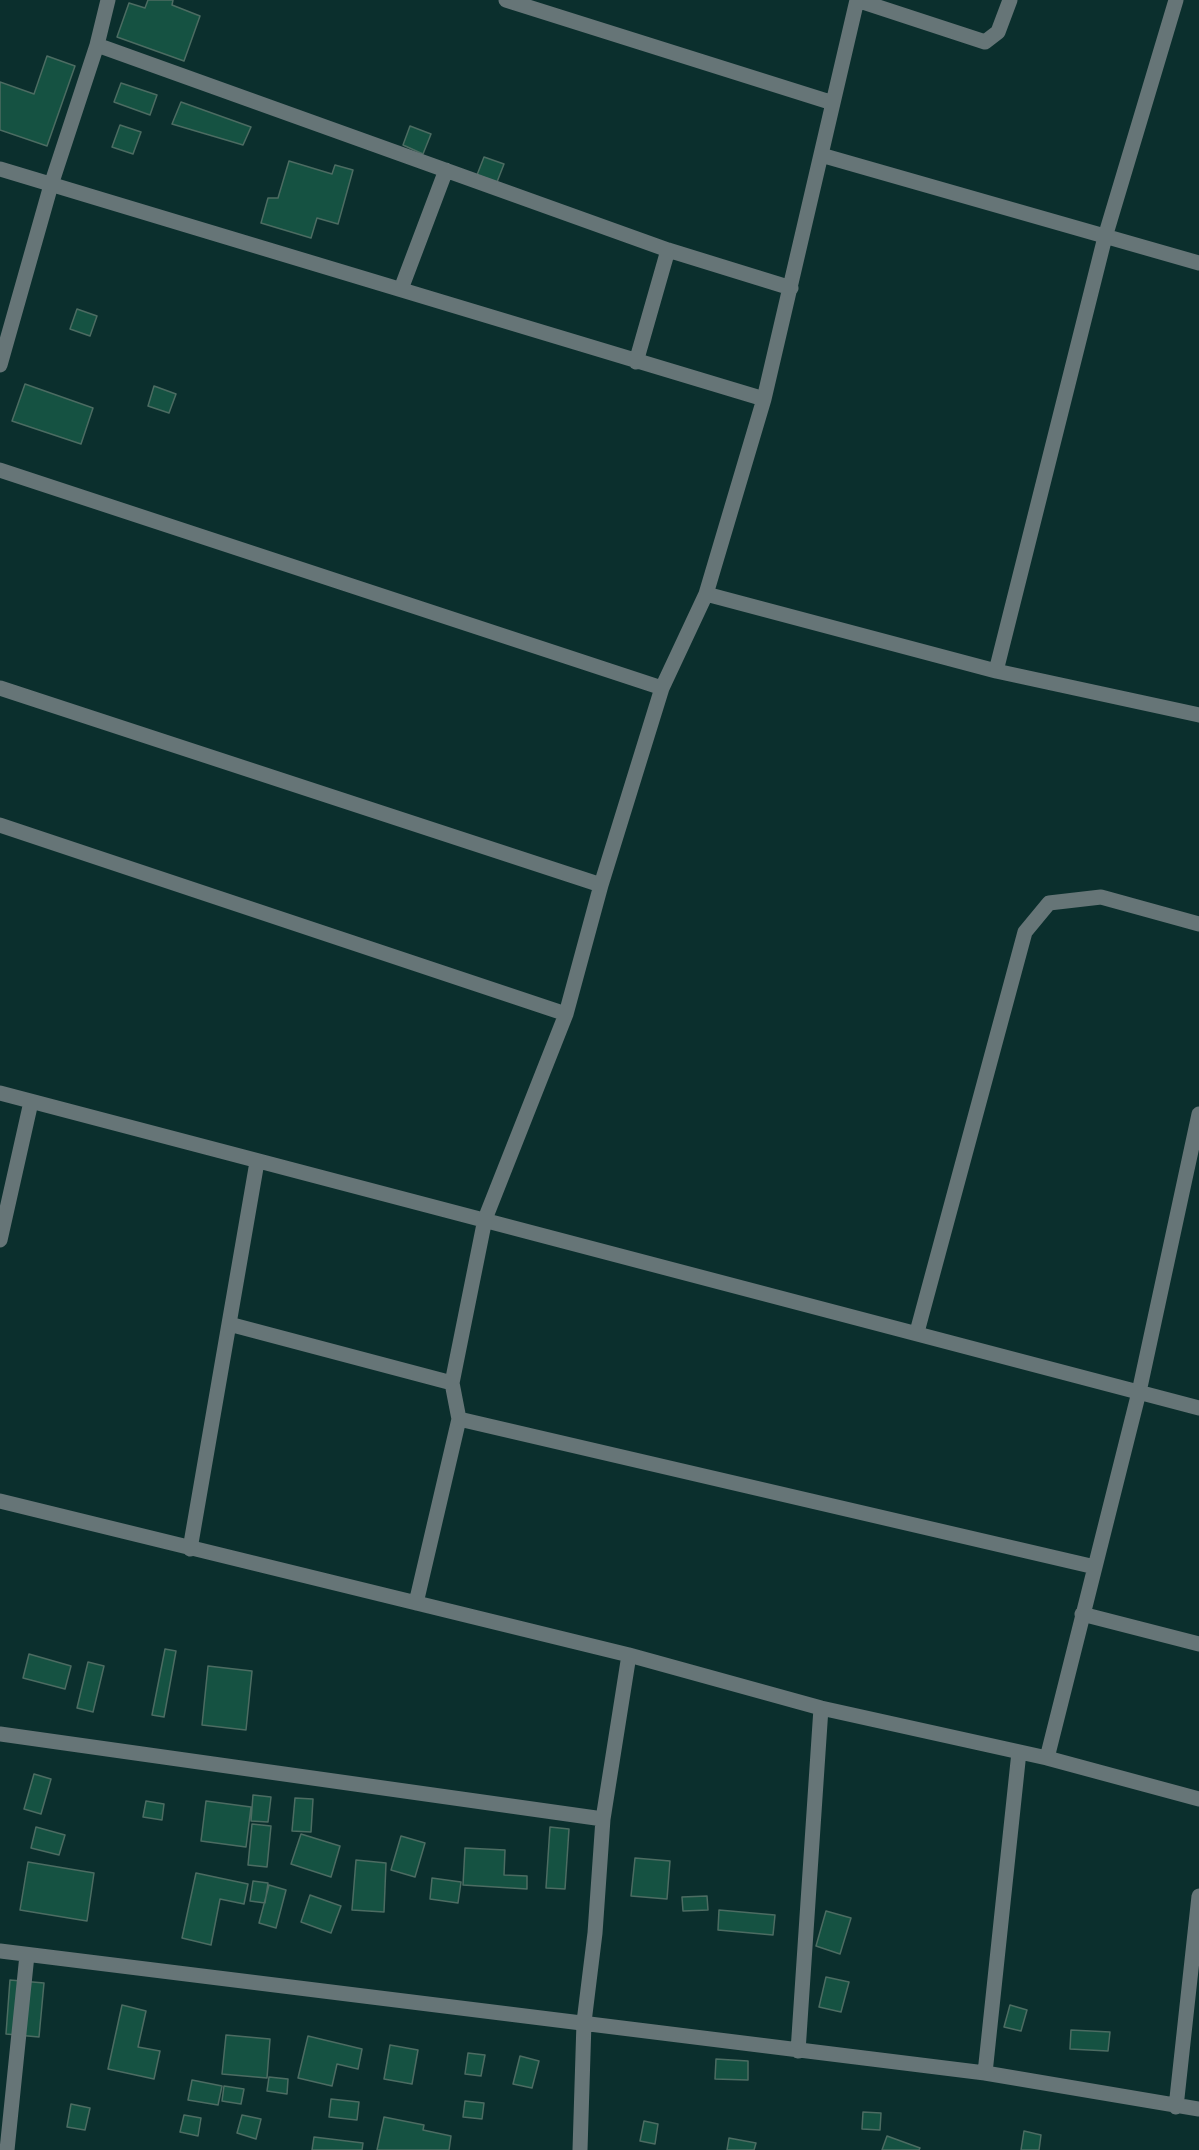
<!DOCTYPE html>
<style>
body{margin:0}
canvas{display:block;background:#0b2f2d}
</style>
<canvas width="1199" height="2150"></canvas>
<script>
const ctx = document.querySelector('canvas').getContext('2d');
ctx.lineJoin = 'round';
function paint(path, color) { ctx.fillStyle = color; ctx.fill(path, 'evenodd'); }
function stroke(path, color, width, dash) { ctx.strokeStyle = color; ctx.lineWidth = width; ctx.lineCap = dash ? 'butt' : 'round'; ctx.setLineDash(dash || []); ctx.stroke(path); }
const building = new Path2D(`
 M148,0H173L172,5L200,16L184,61L117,37L129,3L145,8Z
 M47,56L75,66L47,146L0,130V82L34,94Z
 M121,83L157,95L150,115L114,102Z
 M181,102L251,127L243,145L172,124Z
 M120,125L141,132L133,154L112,147Z
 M410,126L431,134L423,154L403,145Z
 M484,157L504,164L497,182L477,175Z
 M289,161L332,174L335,165L353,170L338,224L317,218L311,238L261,223L268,198H278Z
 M77,309L97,316L90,336L70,329Z
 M25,384L93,408L81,444L12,421Z
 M154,386L176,394L169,413L148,406Z
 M165,1649L176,1651L164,1717L152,1715Z
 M29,1654L71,1666L65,1689L23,1678Z
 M88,1662L104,1666L93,1712L77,1708Z
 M208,1666L252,1671L246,1730L202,1725Z
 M34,1774L51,1779L41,1814L24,1809Z
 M253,1795L271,1797L268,1822L251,1821Z
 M295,1798L313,1799L311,1832L292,1831Z
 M146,1801L164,1804L162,1820L143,1817Z
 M206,1801L251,1807L246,1847L201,1841Z
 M252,1824L271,1826L267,1867L248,1865Z
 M36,1827L65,1835L59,1855L31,1848Z
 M550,1827L569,1829L565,1889L546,1888Z
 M301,1834L340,1846L331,1877L291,1864Z
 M401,1836L425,1843L415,1877L391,1870Z
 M465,1848L505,1850L504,1875L527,1876V1889L463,1885Z
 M635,1858L670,1861L667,1899L631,1896Z
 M356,1860L386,1863L384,1912L352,1910Z
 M28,1862L94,1873L87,1921L20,1910Z
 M196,1873L248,1884L244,1904L220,1899L211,1945L182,1938Z
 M432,1878L461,1882L458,1903L430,1899Z
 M253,1881L268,1883L265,1903L250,1901Z
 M269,1885L286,1890L276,1928L259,1923Z
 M310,1895L341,1906L331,1933L301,1922Z
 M707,1896L708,1910L683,1911L682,1897Z
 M719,1910L775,1915L773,1935L718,1930Z
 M826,1911L851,1918L840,1954L816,1946Z
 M826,1977L849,1982L841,2012L819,2007Z
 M10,1980L44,1983L39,2037L6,2034Z
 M122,2005L146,2011L138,2047L160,2051L154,2079L108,2069Z
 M1010,2005L1027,2010L1021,2031L1004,2027Z
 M1071,2030L1110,2032L1108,2051L1070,2049Z
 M226,2035L270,2039L267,2078L222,2074Z
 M308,2036L362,2049L358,2069L337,2064L332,2086L298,2078Z
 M390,2045L418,2050L412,2084L384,2079Z
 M468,2053L485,2055L481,2076L465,2074Z
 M520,2056L539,2061L532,2088L513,2084Z
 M716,2059L748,2061V2080L715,2079Z
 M269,2077L288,2079L287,2094L267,2091Z
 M192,2080L222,2086L218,2105L188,2100Z
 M224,2086L244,2089L241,2104L222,2101Z
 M331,2099L359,2102L357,2120L329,2117Z
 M465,2101L484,2103L482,2119L463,2117Z
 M71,2104L90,2108L85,2130L67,2127Z
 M863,2112L881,2113L880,2130L862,2129Z
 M184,2115L201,2118L198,2136L180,2132Z
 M242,2115L261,2119L256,2139L237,2133Z
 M384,2117L424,2125L423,2130L451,2136L449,2150H377Z
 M644,2121L658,2124L655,2144L640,2141Z
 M1024,2131L1041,2135L1039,2150H1021Z
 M887,2136L920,2148L919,2150H882Z
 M314,2137L363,2143L362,2150H312Z
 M729,2138L756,2143L754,2150H727Z`);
const minor = new Path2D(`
 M506,0L833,103
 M857,0L985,42L998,32L1010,0
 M97,45L668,250L791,288
 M821,155L1199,263
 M0,169L764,399
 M401,289L446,170
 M636,362L668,250
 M0,365L51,185L97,45L108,0
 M0,470L662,688
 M706,594L996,671L1199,715
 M996,671L1105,237L1176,0
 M0,688L601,885
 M0,825L566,1014
 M0,1093L1199,1408
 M0,1240L31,1102
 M229,1324L452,1383
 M917,1332L1025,932L1049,903L1101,897L1199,924
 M459,1419L1095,1567
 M0,1501L629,1655L821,1708L1047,1758L1199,1799
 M190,1549L257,1162
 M416,1603L459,1419L452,1383L485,1219L566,1014L601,885L662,688L706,594L764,399L857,0
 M1082,1614L1199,1644
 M0,1734L603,1819
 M1047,1758L1139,1392L1199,1114
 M0,1951L985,2073L1199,2109
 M798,2051L821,1708
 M985,2073L1019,1752
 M1176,2107L1199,1896
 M7,2150L27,1955
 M580,2150L584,2022L595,1933L603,1819L629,1655`);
paint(building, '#155242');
stroke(building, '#4c6c62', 1.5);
stroke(minor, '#667577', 15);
</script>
